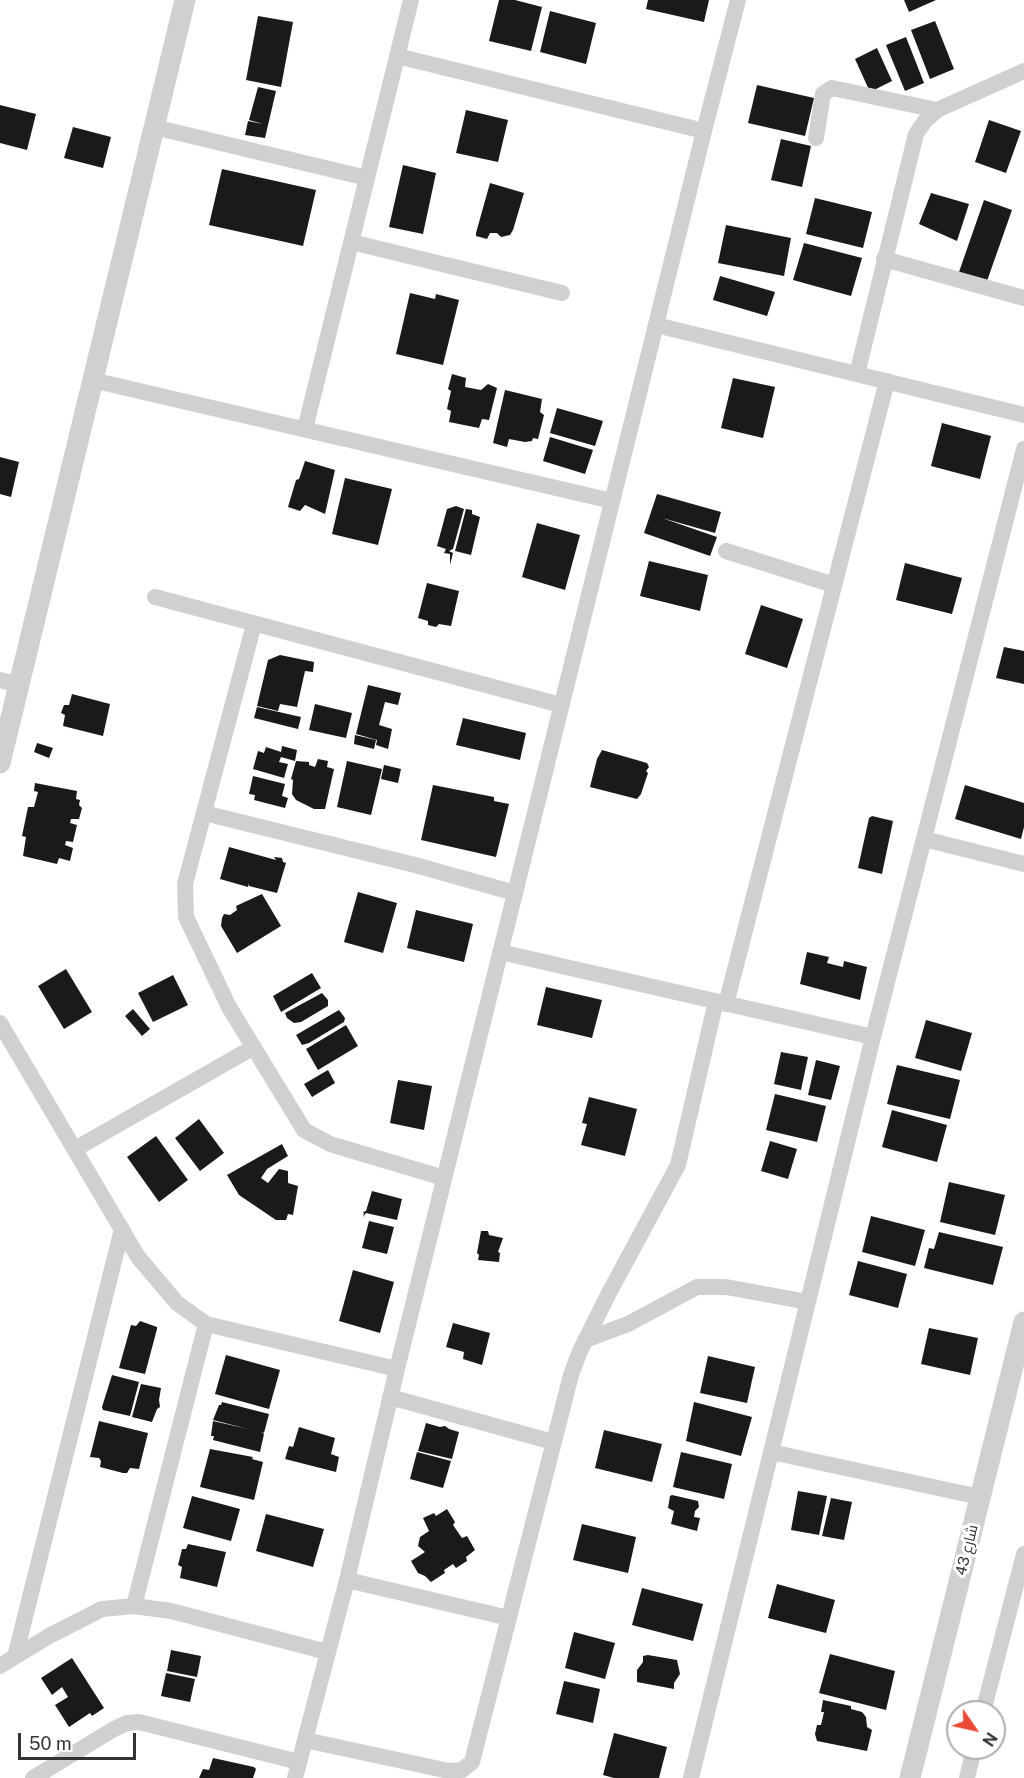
<!DOCTYPE html>
<meta charset="utf-8">
<style>
body{margin:0}
#map{position:relative;width:1024px;height:1778px;overflow:hidden;background:#fff;font-family:"Public Sans",sans-serif}
canvas{display:block}
.north{position:absolute;left:946px;top:1700px;width:60px;height:60px;box-sizing:border-box;background:#fff;border:2px solid #adadad;border-radius:50%;rotate:124deg;font-size:16px;font-weight:700;line-height:24px;text-align:center;color:#333}
.north::after{content:'';display:block;margin:auto;width:21px;height:27px;background:#e94935;clip-path:polygon(50% 0,100% 100%,50% 72%,0 100%)}
.scale{position:absolute;left:18px;top:1733px;width:118px;height:27px;box-sizing:border-box;border:3px solid #333;border-top:0;padding-left:8px;font-size:18px;line-height:21px;white-space:nowrap;color:#333;-webkit-text-stroke:4px #fff;paint-order:stroke}
</style>
<div id="map">
<canvas width="1024" height="1778"></canvas>
<div class="north">N</div>
<div class="scale">50 m</div>
</div>
<script>
const ctx = document.querySelector('canvas').getContext('2d');
ctx.lineJoin = 'round';
function paint(path, color) { ctx.fillStyle = color; ctx.fill(path, 'evenodd'); }
function stroke(path, color, width, dash) { ctx.strokeStyle = color; ctx.lineWidth = width; ctx.lineCap = dash ? 'butt' : 'round'; ctx.setLineDash(dash || []); ctx.stroke(path); }
function write(font, color, halo, rows, align = 'center') {
  ctx.font = font + ' "Public Sans",Cairo,sans-serif'; ctx.lineWidth = 6; ctx.setLineDash([]); ctx.textBaseline = 'middle'; ctx.strokeStyle = halo; ctx.fillStyle = color; for (const [text, x, y, turn = 0] of rows) {
    ctx.save(); ctx.translate(x, y); ctx.rotate((+turn || 0) * Math.PI / 180); ctx.textAlign = isNaN(turn) ? turn : align; if (halo) ctx.strokeText(text, 0, 0); ctx.fillText(text, 0, 0); ctx.restore();
  }
}
const building = new Path2D(`
 M499,0H515L542,7L531,51L489,41Z
 M648,0H709L704,22L646,9Z
 M904,0H936L909,12Z
 M550,11L596,23L586,64L540,52Z
 M258,16L293,22L281,87L246,80Z
 M935,21L954,69L930,79L911,30Z
 M906,37L924,83L905,91L886,45Z
 M877,48L892,81L870,92L855,59Z
 M757,85L814,98L805,136L748,123Z
 M258,87L276,91L265,138L245,135L248,121L263,124L249,120Z
 M0,105L36,114L27,150L0,143Z
 M466,110L508,120L498,162L456,153Z
 M989,120L1021,131L1006,173L975,162Z
 M73,127L111,137L103,168L64,158Z
 M781,139L811,146L802,187L771,180Z
 M403,165L436,173L423,234L389,227Z
 M222,169L316,190L303,246L209,225Z
 M490,183L524,193L513,230L510,235L501,237L497,233H490L487,239L476,236V233Z
 M931,193L969,204L957,241L919,224Z
 M815,198L872,212L863,248L806,234Z
 M984,200L1012,210L987,281L959,272Z
 M726,225L791,238L784,276L718,263Z
 M804,243L862,258L851,296L793,280Z
 M720,276L775,292L767,316L713,300Z
 M410,293L435,299L436,294L459,300L443,365L396,354Z
 M452,374L466,378L465,387L481,390L488,384L497,388L489,420L482,419L479,428L449,422L451,411L447,409L451,391L448,389Z
 M733,378L775,387L763,438L721,428Z
 M505,390L542,399L540,412L544,415L538,439L533,438L532,441L525,442L509,439L507,447L493,443Z
 M557,408L603,421L595,446L550,433Z
 M942,423L991,436L980,479L931,466Z
 M550,437L593,450L585,474L543,461Z
 M0,457L19,462L11,497L0,494Z
 M305,461L335,470L325,514L305,505L300,511L288,507L296,480L299,479Z
 M345,478L392,489L378,545L332,534Z
 M657,494L721,512L715,533L662,518L717,537L710,556L644,533Z
 M456,506L464,509L453,549L449,551L453,553L450,565V554L444,553L446,549L437,546L447,509Z
 M466,509L472,510V514L480,517L471,555L455,551Z
 M537,523L580,535L565,590L522,577Z
 M649,561L708,575L700,611L640,596Z
 M905,563L962,578L952,614L896,600Z
 M427,583L459,591L451,626L439,624L436,627L428,625V621L418,618Z
 M761,605L803,619L787,668L745,654Z
 M1004,647L1024,651V684L996,678Z
 M280,655L314,662L313,672L305,671L297,707L280,704L278,711L257,706L268,660Z
 M368,685L401,693L398,705L385,702L379,725L392,729L388,749L376,745L377,740L356,734Z
 M72,694L110,704L103,736L63,726L65,715L61,713L64,705H69Z
 M315,704L352,713L346,738L309,730Z
 M257,707L301,717L298,729L254,718Z
 M463,718L526,733L520,760L456,745Z
 M355,735L376,740L374,749L354,744Z
 M37,743L53,748L49,758L34,752Z
 M282,746L297,750L295,761L281,757L279,762L288,764L284,778L253,769L258,751L264,753L266,747L281,752Z
 M602,750L647,763L649,767L646,771L648,773L641,794L637,799L590,787L597,759Z
 M318,759L328,761L327,767L334,769L325,809H314L296,800L292,794L293,780L291,779L296,761L309,762V765L315,767Z
 M347,761L382,769L371,815L337,807Z
 M384,765L401,769L398,783L381,779Z
 M253,776L285,784L282,796L288,798L285,808L254,800L255,795L249,794Z
 M35,783L77,791L76,799L80,800L79,805L82,808L79,819H71L70,823L77,825L73,842L66,841L65,845L73,848L70,861L59,858L57,864L23,856L26,837L22,836L28,807H34L38,792L34,791Z
 M433,785L494,797V801L509,804L496,857L421,840Z
 M965,785L1024,803V827L1021,839L955,819Z
 M872,816L893,821L882,874L858,868L869,818Z
 M229,847L276,860L274,857L282,858L283,862L286,863L277,893L249,886V883L248,887L220,879Z
 M358,892L397,903L383,953L344,942Z
 M262,894L281,926L237,953L221,926L222,918L224,914L230,915L237,910L236,906Z
 M416,910L473,924L464,962L407,948Z
 M807,952L829,957L827,963L843,967L844,961L867,967L860,1000L800,984Z
 M66,969L92,1012L64,1029L38,986Z
 M312,973L321,988L281,1012L273,996Z
 M173,975L188,1005L153,1022L138,993Z
 M546,987L602,1000L592,1038L537,1025Z
 M322,993L328,1000V1006L301,1022L294,1023L287,1018L285,1013Z
 M133,1009L150,1029L142,1036L125,1016Z
 M339,1010L345,1018L344,1022L309,1043L302,1045L296,1035Z
 M926,1020L972,1033L961,1071L915,1058Z
 M346,1025L358,1046L318,1070L306,1049Z
 M781,1052L808,1057L801,1090L774,1084Z
 M816,1060L840,1066L831,1100L808,1095Z
 M897,1065L960,1080L950,1119L887,1104Z
 M328,1070L335,1083L312,1097L304,1084Z
 M398,1080L432,1086L424,1130L390,1123Z
 M775,1094L826,1106L817,1142L766,1130Z
 M589,1097L637,1109L625,1156L581,1145L587,1124L582,1123Z
 M892,1110L947,1125L937,1162L882,1147Z
 M199,1119L224,1153L200,1171L175,1138Z
 M156,1136L188,1180L159,1202L127,1157Z
 M770,1141L797,1149L788,1179L761,1171Z
 M282,1144L288,1156L267,1169L261,1178L268,1183L279,1169L288,1171V1183L298,1186L293,1215L288,1214L286,1220H276L239,1195L227,1175Z
 M949,1182L1005,1195L995,1235L940,1222Z
 M372,1191L402,1199L397,1220L366,1213L363,1217L364,1213L363,1212L366,1211Z
 M871,1216L925,1230L915,1266L862,1252Z
 M369,1221L394,1227L387,1254L362,1248Z
 M481,1231H488L489,1235L503,1238L498,1252L500,1253L499,1262L478,1260L479,1255L477,1253Z
 M939,1232L1003,1247L993,1285L924,1268L929,1248L934,1249Z
 M858,1261L907,1274L898,1308L849,1295Z
 M353,1270L394,1282L380,1333L339,1321Z
 M140,1321L157,1327V1329L145,1374L119,1368L131,1325L136,1326Z
 M453,1323L490,1333L482,1365L463,1359L464,1352L446,1347Z
 M929,1328L978,1338L970,1375L921,1364Z
 M226,1355L280,1370L269,1409L215,1394Z
 M708,1356L755,1367L747,1403L700,1393Z
 M112,1375L139,1382L130,1416L103,1410L102,1407Z
 M141,1384L161,1388L159,1400L160,1407L157,1409L152,1422L132,1417Z
 M222,1402L269,1414L264,1433L261,1432L264,1434L260,1452L213,1440L214,1436H211L213,1421L248,1429L213,1420L219,1405H221Z
 M694,1402L752,1417L741,1456L686,1441Z
 M99,1421L148,1433L139,1469L130,1468L127,1473H123L100,1467L101,1461L99,1458L90,1457Z
 M426,1423L440,1427L445,1426L449,1429L459,1432L452,1459L418,1451Z
 M299,1427L335,1438L331,1454L339,1457L336,1472L285,1459L289,1446L293,1447Z
 M604,1430L662,1444L652,1482L595,1468Z
 M210,1449L253,1457L252,1459L263,1462L254,1500L200,1487Z
 M417,1452L451,1461L443,1488L410,1479Z
 M681,1452L732,1464L724,1499L673,1487Z
 M798,1491L827,1496L819,1535L791,1530Z
 M672,1495L698,1501L699,1507L695,1511L694,1517L700,1518L697,1531L671,1524L674,1511L668,1508L670,1496Z
 M192,1496L240,1509L231,1541L183,1528Z
 M831,1498L852,1502L844,1540L822,1536Z
 M447,1509L455,1522L453,1525L462,1538L467,1536L475,1550L466,1557L467,1561L456,1568L453,1564L444,1570L445,1573L431,1582L425,1576L418,1573L411,1561L425,1552L418,1546L420,1537L429,1531L423,1518L434,1513L436,1516Z
 M266,1514L324,1529L313,1567L256,1551Z
 M582,1524L636,1537L628,1573L573,1560Z
 M188,1544L226,1552L217,1587L180,1578L182,1567L178,1565L182,1549H186Z
 M777,1584L835,1600L826,1633L768,1618Z
 M642,1588L703,1604L693,1641L632,1625Z
 M574,1632L615,1643L605,1679L565,1668Z
 M171,1650L201,1656L197,1677L167,1671Z
 M830,1654L895,1671L886,1710L819,1693Z
 M648,1655L677,1660L680,1674L674,1683V1689L637,1682V1670L643,1662V1656Z
 M72,1658L104,1708L92,1716L90,1713L69,1727L55,1705L68,1697L62,1687L52,1695L41,1678Z
 M166,1673L195,1679L190,1702L161,1696Z
 M564,1681L600,1689L593,1723L556,1714Z
 M823,1700L851,1706V1709L862,1712L866,1717L867,1727L872,1730L867,1751L817,1741L815,1734L817,1725H821L824,1712H821Z
 M614,1733L667,1747L659,1778H614L603,1775Z
 M213,1758L254,1767L256,1769L253,1778H199L203,1769L209,1770Z`);
const minor = new Path2D(`
 M397,56L704,131
 M154,127L367,178
 M816,138L823,94L832,88L937,110
 M351,242L562,293
 M884,259L1024,298
 M656,325L1024,415
 M857,374L916,134L925,121L937,110L1024,71
 M92,380L612,501
 M305,429L411,0
 M726,551L834,585
 M155,597L561,705
 M254,624L185,884L186,917L229,1007L304,1130L330,1144L444,1178
 M0,680L19,685
 M204,813L415,865L515,893
 M924,839L1024,864
 M500,952L873,1037
 M726,1004L887,381
 M0,1023L138,1257L177,1303L206,1324L397,1369
 M75,1149L254,1047
 M585,1340L628,1324L697,1287H726L808,1302
 M390,1397L553,1442
 M771,1452L980,1497
 M347,1580L509,1618
 M134,1606L206,1324
 M15,1657L122,1229
 M0,1666L49,1636L102,1609L134,1606L171,1611L327,1652
 M983,1712L1024,1554
 M305,1740L449,1771L462,1770L472,1762L571,1375L580,1351L609,1293L678,1165L716,1001
 M33,1778L114,1729L127,1723L139,1722L299,1762
 M295,1778L347,1580L397,1369L704,131L738,0
 M691,1778L873,1037L1024,449
 M967,1778L974,1748`);
const tertiary = new Path2D(`
 M0,763L185,0
 M910,1778L1024,1322`);
const streetNames = [
 ["شارع 43",967,1550,-76]
];
paint(building, '#1a1a1a');
stroke(minor, '#d0d0d0', 16);
stroke(tertiary, '#d0d0d0', 21);
write('15px', '#333', '#fff', streetNames);
</script>
